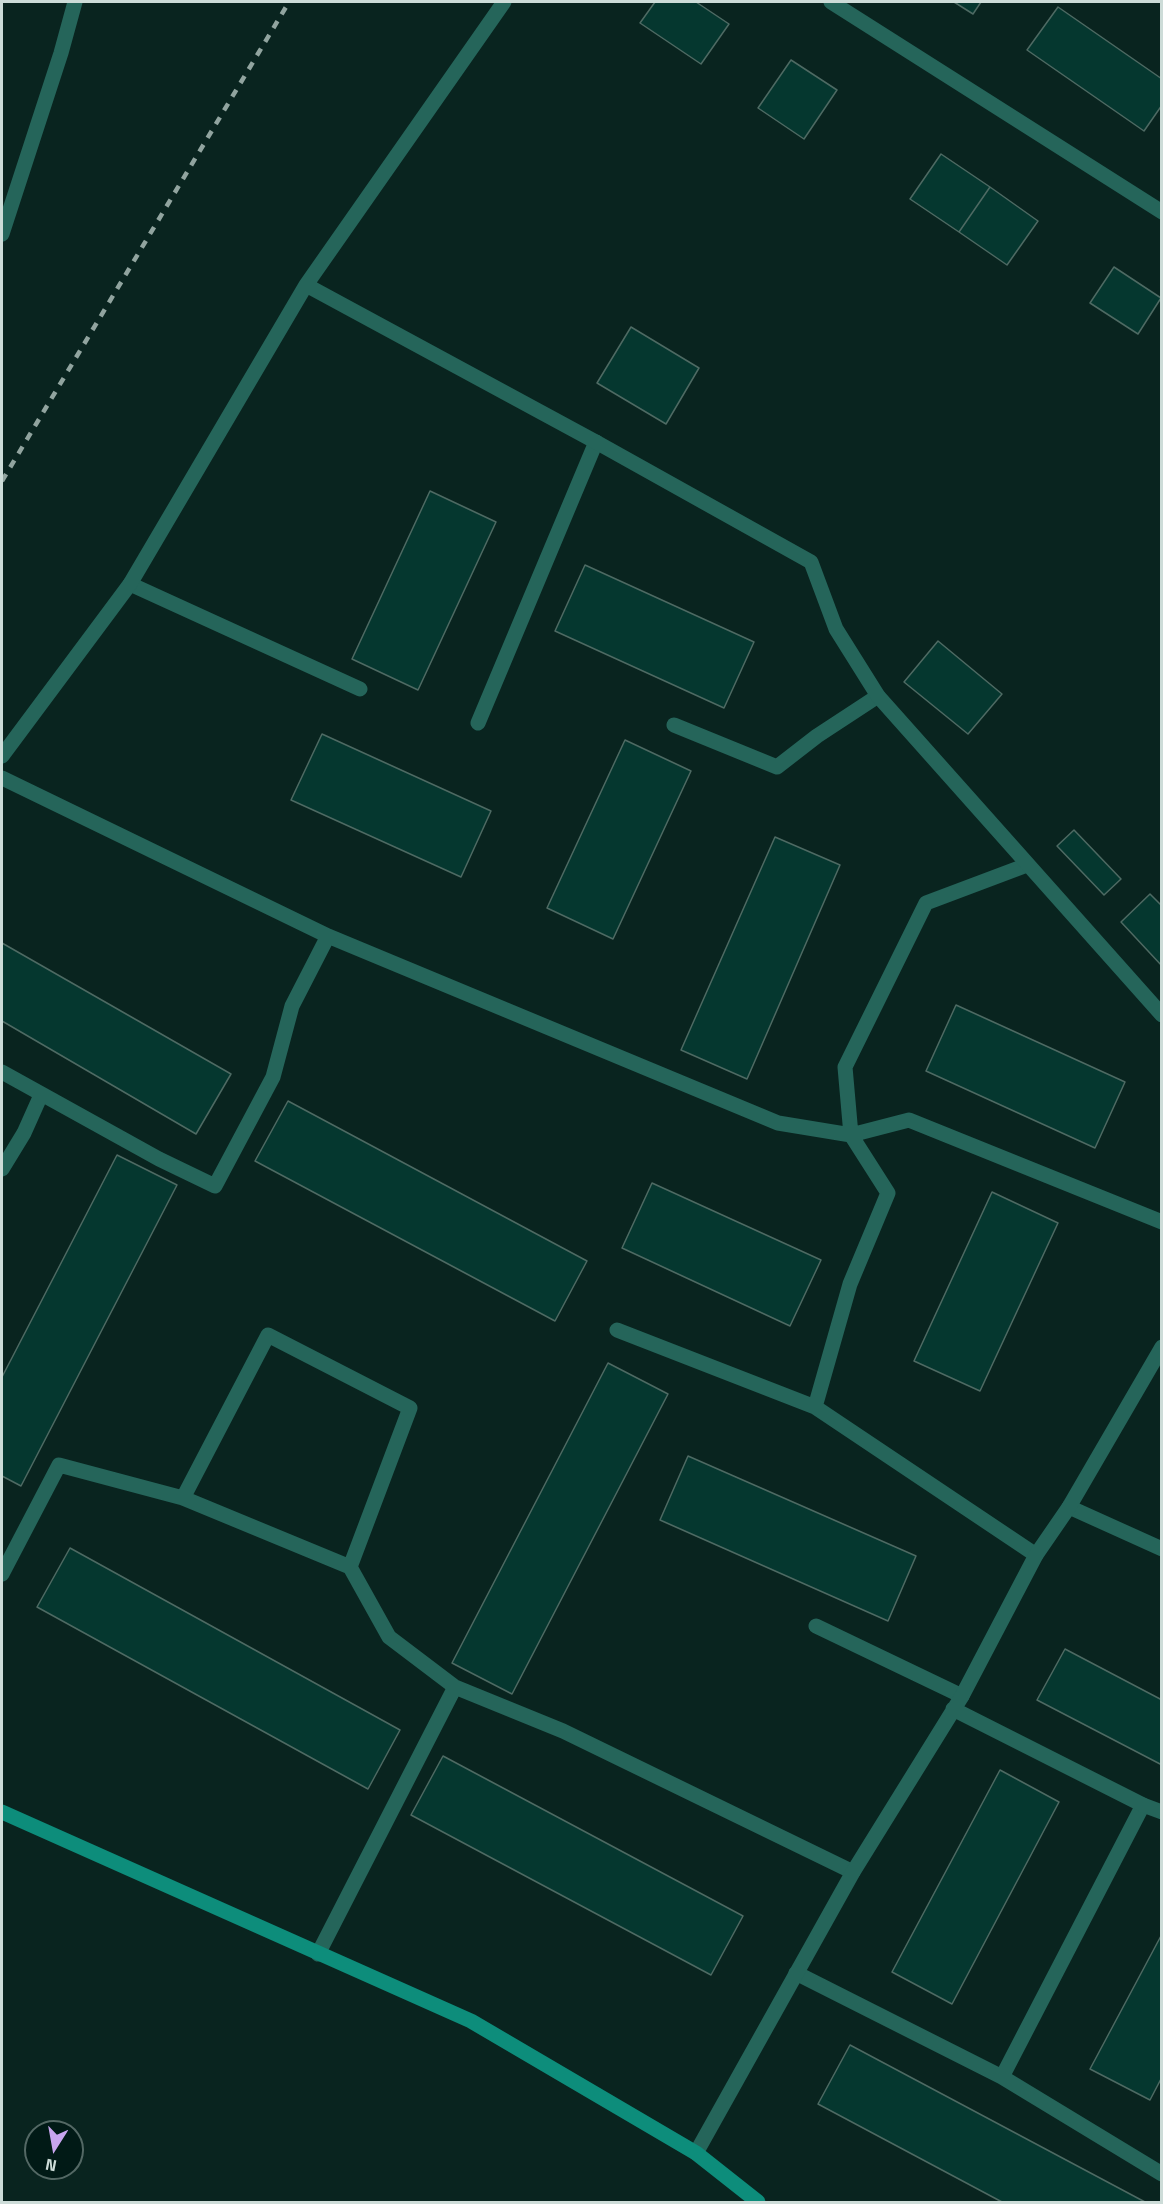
<!DOCTYPE html>
<style>
body{margin:0}
#map{position:relative;width:1163px;height:2204px;overflow:hidden;background:#09241f;font-family:"Titillium Web",sans-serif}
canvas{display:block}
.frame{position:absolute;inset:0;border:3px solid #cddcd8;pointer-events:none}
.north{position:absolute;left:24px;top:2120px;width:60px;height:60px;box-sizing:border-box;background:#011a16;border:2px solid #536864;border-radius:50%;rotate:191deg;font-size:16px;font-weight:700;line-height:24px;text-align:center;color:#cddcd8}
.north::after{content:'';display:block;margin:auto;width:21px;height:27px;background:#c8a5ee;clip-path:polygon(50% 0,100% 100%,50% 72%,0 100%)}
</style>
<div id="map">
<canvas width="1163" height="2204"></canvas>
<div class="frame"></div>
<div class="north">N</div>
</div>
<script>
const ctx = document.querySelector('canvas').getContext('2d');
ctx.lineJoin = 'round';
function paint(path, color) { ctx.fillStyle = color; ctx.fill(path, 'evenodd'); }
function stroke(path, color, width, dash) { ctx.strokeStyle = color; ctx.lineWidth = width; ctx.lineCap = dash ? 'butt' : 'round'; ctx.setLineDash(dash || []); ctx.stroke(path); }
const building = new Path2D(`
 M655,2H696L729,24L701,64L640,23Z
 M954,2H981L973,14Z
 M1058,7L1162,79V105L1144,131L1027,50Z
 M791,60L837,90L804,139L758,108Z
 M941,154L990,187L959,232L910,199Z
 M990,187L1038,221L1007,265L959,232Z
 M1114,267L1161,298L1138,334L1090,303Z
 M631,327L699,368L666,424L597,383Z
 M430,491L496,522L418,690L352,659Z
 M585,565L754,642L724,708L555,631Z
 M938,641L1002,694L968,734L904,682Z
 M322,734L491,811L461,877L291,800Z
 M625,740L691,771L613,939L547,908Z
 M1074,830L1121,879L1104,895L1057,846Z
 M775,837L840,865L747,1079L681,1050Z
 M1150,894L1162,906V966L1121,922Z
 M2,943L231,1074L196,1134L2,1021Z
 M956,1005L1125,1082L1095,1148L926,1071Z
 M288,1101L587,1261L555,1321L255,1161Z
 M117,1155L177,1185L21,1486L2,1476V1377Z
 M652,1183L821,1260L790,1326L622,1248Z
 M992,1192L1058,1223L980,1391L914,1361Z
 M608,1363L668,1394L512,1694L452,1663Z
 M688,1456L916,1556L888,1621L660,1520Z
 M70,1548L400,1730L368,1789L37,1607Z
 M1065,1649L1162,1700V1765L1037,1700Z
 M443,1756L743,1916L711,1975L411,1815Z
 M1000,1770L1059,1802L952,2004L892,1972Z
 M1162,1934V2077L1150,2100L1090,2069Z
 M850,2045L1145,2202H1002L818,2104Z`);
const lane = new Path2D(`
 M130,584L360,689
 M478,723L596,442
 M674,725L777,767L817,736L878,696
 M2,778L328,936L778,1123L851,1135L888,1193L850,1284L815,1407L1036,1555
 M1027,865L926,903L845,1067L851,1135L909,1120L1162,1222
 M2,1072L159,1159L215,1186L273,1077L292,1006L328,936
 M2,1169L24,1133L41,1095
 M617,1330L815,1407
 M183,1498L268,1335L410,1408L350,1567
 M1069,1507L1162,1549
 M2,1574L59,1465L183,1498L350,1567L389,1637L455,1687L563,1731L853,1872
 M816,1626L962,1696
 M318,1954L455,1687
 M796,1973L1002,2077L1162,2174
 M1002,2077L1143,1805`);
const street = new Path2D(`
 M831,2L1162,212
 M2,234L61,53L75,2
 M306,285L596,442L811,562L836,629L878,696L1162,1015
 M2,756L130,584L306,285L504,2
 M953,1709L1143,1805L1162,1812
 M696,2153L853,1872L962,1696L1036,1555L1069,1507L1162,1347`);
const secondary = new Path2D(`
 M2,1812L471,2021L696,2153L758,2202`);
const rail = new Path2D(`
 M2,481L289,2`);
paint(building, '#05372f');
stroke(building, '#4e6a63', 1.5);
stroke(lane, '#25655a', 15);
stroke(street, '#25655a', 15);
stroke(secondary, '#0d8d7b', 15);
stroke(rail, '#91a49f', 4.5, [8, 8]);
</script>
